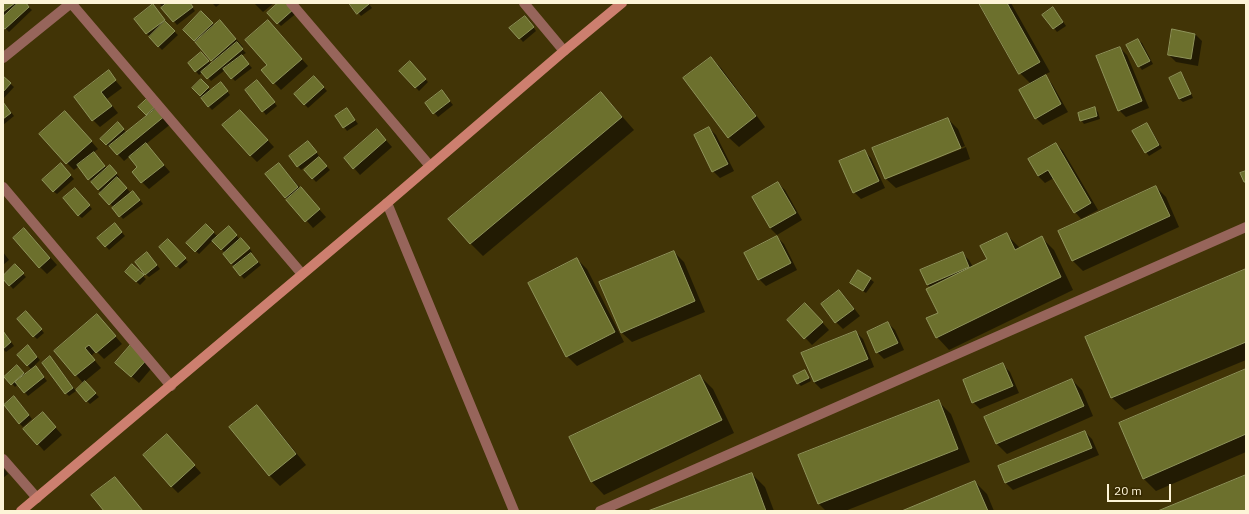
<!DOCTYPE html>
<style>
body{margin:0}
#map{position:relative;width:1249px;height:514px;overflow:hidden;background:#413406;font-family:"IBM Plex Sans",sans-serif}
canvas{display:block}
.frame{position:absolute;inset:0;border:4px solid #fdf4d7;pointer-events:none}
.scale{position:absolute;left:1107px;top:484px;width:64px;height:18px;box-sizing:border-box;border:2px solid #fdf4d7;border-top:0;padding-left:5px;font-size:12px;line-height:14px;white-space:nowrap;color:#fdf4d7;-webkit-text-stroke:3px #372a00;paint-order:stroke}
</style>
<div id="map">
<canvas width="1249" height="514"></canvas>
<div class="frame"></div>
<div class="scale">20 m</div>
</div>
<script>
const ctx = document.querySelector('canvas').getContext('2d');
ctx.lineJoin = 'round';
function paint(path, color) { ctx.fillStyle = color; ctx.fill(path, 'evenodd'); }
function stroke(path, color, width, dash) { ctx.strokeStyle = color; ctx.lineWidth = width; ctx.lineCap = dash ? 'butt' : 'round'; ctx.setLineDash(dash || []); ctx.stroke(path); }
const shadow = new Path2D(`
 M3,3H24L32,10L9,32L3,26Z
 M159,3H189L195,11L177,25Z
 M212,3H221L216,7Z
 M254,3H274L263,12Z
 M280,3L298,12L281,26L278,23Z
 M350,3H368L372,8L361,16Z
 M980,3H1011L1050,72L1044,75L1052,84L1068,112L1043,125L1036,118L1031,84L1020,73Z
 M156,9L168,24H167L178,35L162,50L150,37L135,19Z
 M1056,11L1066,26L1057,32L1044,15Z
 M201,13L215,26L220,21L243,47L241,48L246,53L241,56L252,68L235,81L225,70L211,81L203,72L199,75L189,63L205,57L211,64L214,62L196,42L185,30Z
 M528,20L536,31L523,42L511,28Z
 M274,28L308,66L281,90L262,70L268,65Z
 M1173,30L1195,34L1202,41L1198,66L1176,62L1169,55Z
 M1138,40L1142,43L1153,64L1142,70L1139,66Z
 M1120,48L1127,55L1149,108L1126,117L1119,110Z
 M711,58L721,68L765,127L739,147L728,137Z
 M409,62L428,82L419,91L400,71Z
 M108,72L122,88L107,99L118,113L100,127L93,120L75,97Z
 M1181,73L1184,77L1193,98L1183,102L1179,99L1170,78Z
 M3,77L14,87L3,99Z
 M317,80L327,91L308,108L295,94Z
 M201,81L211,91L224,87L230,95L212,110L193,88Z
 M260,85L277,106L266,115L263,111Z
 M601,93L613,106L634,130L483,256L471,244L450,219Z
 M445,95L453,105L438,117L426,103Z
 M149,98L172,123L146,144L170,172L149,189L142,182L139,167L130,156L124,161L111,147L110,148L101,139L118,124L127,133L148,116L140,107Z
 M3,102L14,116L3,125Z
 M1095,109L1098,112L1100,119L1084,124L1081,120Z
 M350,113L358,124L347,131L336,116Z
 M247,118L274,147L257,162L250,155Z
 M72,119L98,149L94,152L107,169L113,170L119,177L118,179L130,192L116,204L117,205L137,196L143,204L123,219L79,166L74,170L67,163Z
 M948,119L958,129L965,146L889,176V178L966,147L970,159L896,188L885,178Z
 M1147,125L1150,128L1162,148L1149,156L1146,152Z
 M709,128L716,135L734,171L720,178L713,171Z
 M384,138L392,147L360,175L354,168Z
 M1056,144L1063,151L1098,210L1081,219L1075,212L1054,178L1045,183L1038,176L1029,160Z
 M311,145L319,156L318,157L330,170L316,182L305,170L319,159L318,157L301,170L290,156Z
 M864,151L871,158L885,188L861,199L854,192Z
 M279,164L326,217L313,228L286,197Z
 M64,168L74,179L57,194L53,191Z
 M778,183L785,190L802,220L777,235L770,228L753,198Z
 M1156,187L1166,197L1179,227L1083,271L1073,261L1060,231Z
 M78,193L92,209L82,218L78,215Z
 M115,225L125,236L109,250L99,238Z
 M206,225L218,237L232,230L240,240L225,253L213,240L199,254L187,243Z
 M1006,234L1020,248L1042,238L1054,250L1073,290L949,350L937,337L939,313L931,288L928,285L922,271L962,253L969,260L973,267L988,260Z
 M31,236L57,265L47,274L40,267Z
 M777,237L784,244L797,270L766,286L759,279Z
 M168,240L188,262L180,269L160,247Z
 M250,249L252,252L250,253L261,265L244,279L232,264Z
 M3,252L9,260L3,265Z
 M674,252L684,262L705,312L632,342L621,332Z
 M151,257L160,269L149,277L145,274Z
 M577,259L587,269L624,342L577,366L567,356Z
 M132,265L146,279L140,285L126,272Z
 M15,266L26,277L13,289L3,277Z
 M1246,270V360L1125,410L1112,398L1086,337Z
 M870,279L874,282L866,293L851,283Z
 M839,291L846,298L860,316L843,329L836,322L822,304Z
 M812,311L829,330L812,345L788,320Z
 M30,316L44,333L37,339L34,336Z
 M104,323L122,344L104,359L96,351L91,356L101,368L84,382L99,397L90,404L87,401L84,384L55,351Z
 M888,323L895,330L904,350L884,359L877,352Z
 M3,331L14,346L6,352L3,349Z
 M856,332L863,339L874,367L821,389L814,382Z
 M134,343L156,363L139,383L123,369Z
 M31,350L40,360L31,369L18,355Z
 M53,361L76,391L69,396L66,393Z
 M1003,365L1010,372L1019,393L980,409L973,402Z
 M17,367L26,375L39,371L47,381L28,396L18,384L15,387L6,377Z
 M1246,370V452L1156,491L1143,478Z
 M805,371L808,375L811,381L801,386L798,383Z
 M700,376L713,389L734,433L604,495L592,482L571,438Z
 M1072,380L1082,390L1093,416L1007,454L996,443Z
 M18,401L32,419L23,427L19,423Z
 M938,401L951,414L970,462L845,511H826L819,504Z
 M257,407L267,417L306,465L280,486L270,476L231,428Z
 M49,420L62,435L44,451L38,444Z
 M1085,432L1092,439L1099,455L1013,490L1006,483L1000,467Z
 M167,435L201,473L178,493L171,486Z
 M3,467L8,474L3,478Z
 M752,474L765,487L774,511H651Z
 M975,482L987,494L994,511H905Z`);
const building = new Path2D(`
 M3,3H15L3,12Z
 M18,3H26L29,7L5,29L3,28V17Z
 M167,3H190L193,7L173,22L161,8Z
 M278,3H291L295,8L277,24L267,13Z
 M349,3H369V4L357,14Z
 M979,3H1007L1040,62L1019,74Z
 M153,4L165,20L146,34L134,19Z
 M1053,7L1063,22L1053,29L1042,15Z
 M201,11L213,23L194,41L183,30Z
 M525,16L534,27L519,39L509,28Z
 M220,20L236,39L211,61L195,42Z
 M268,20L302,59L273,84L261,70L267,65L245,40Z
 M165,21L175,31L158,47L149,37Z
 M1172,29L1195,34L1191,59L1168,55Z
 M1138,39L1150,61L1138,67L1126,45Z
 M237,42L243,49L207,79L201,72Z
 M1120,47L1142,101L1118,111L1096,56Z
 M201,52L209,61L195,72L188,63Z
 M242,55L249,64L231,79L223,69Z
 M711,57L756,116L728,138L683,78Z
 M410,61L426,79L415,88L399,71Z
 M109,70L116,80L101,92L112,106L92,121L74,97Z
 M1181,72L1191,94L1179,99L1169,78Z
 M1046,75L1061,104L1035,119L1019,90Z
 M3,76L11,83L3,92Z
 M314,76L324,87L304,105L294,94Z
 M201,79L209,87L200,96L192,88Z
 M257,80L275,102L262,112L245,90Z
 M221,82L228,91L208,107L201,98Z
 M442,90L450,101L433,114L425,103Z
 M601,92L622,117L470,244L448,219Z
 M149,97L157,105L146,115L138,107Z
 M3,102L11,113L3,119Z
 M159,106L166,115L117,155L109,146Z
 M1095,107L1097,116L1080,121L1078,113Z
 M347,108L355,120L343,128L335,116Z
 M240,110L268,140L250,156L222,125Z
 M65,111L92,141L66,164L39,134Z
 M948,118L961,148L885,179L872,148Z
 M118,122L124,129L106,145L100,139Z
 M1147,123L1159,145L1145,153L1132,131Z
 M709,127L728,164L712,172L694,135Z
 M377,129L386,140L353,169L344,158Z
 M308,141L317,152L297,167L289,156Z
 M146,143L164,165L141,183L132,172L137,167L129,157Z
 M1056,143L1091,203L1074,213L1048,170L1038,176L1028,159Z
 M865,150L879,181L853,193L839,161Z
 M94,152L105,166L88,180L77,165Z
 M319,157L327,166L312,179L304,170Z
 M61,163L71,175L53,192L42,180Z
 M279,163L298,187L285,198L265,174Z
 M110,165L117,173L98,190L91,182Z
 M1246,171V182H1244L1240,173Z
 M117,177L127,188L109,205L99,194Z
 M778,182L796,213L770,228L752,197Z
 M1156,186L1170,216L1072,261L1058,231Z
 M301,187L320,209L305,222L286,200Z
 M75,188L90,205L78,216L63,198Z
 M133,191L140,200L119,217L112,208Z
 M115,223L122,232L105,247L97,238Z
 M206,224L214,232L195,252L186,243Z
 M229,226L237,235L221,250L212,241Z
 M24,228L50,258L39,268L13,238Z
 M1007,233L1015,250L1042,236L1061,277L936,338L926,318L938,313L926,289L987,259L980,246Z
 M777,236L791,263L758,280L744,253Z
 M241,238L250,248L231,264L223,254Z
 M168,239L186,258L176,267L159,247Z
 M674,251L695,301L621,333L599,282Z
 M147,252L157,265L145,275L135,262Z
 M963,252L969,267L927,285L920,270Z
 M251,253L258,262L240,276L233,267Z
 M577,258L615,332L566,357L528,283Z
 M15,264L24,273L9,286L3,279V276Z
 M132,264L144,275L136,282L125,272Z
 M1246,269V342L1111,398L1085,337Z
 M858,270L871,278L863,291L850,283Z
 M839,290L854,309L835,323L821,304Z
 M805,303L823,322L804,339L787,320Z
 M26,311L42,329L33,337L17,319Z
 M97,314L116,336L96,353L89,345L85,348L95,360L75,376L54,351Z
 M888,322L898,343L876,353L867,332Z
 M3,331L11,342L3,349Z
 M856,331L868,359L814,382L801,353Z
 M134,341L150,356L131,377L115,363Z
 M28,345L37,357L27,366L17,355Z
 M50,356L73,388L65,394L42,363Z
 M1003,363L1013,386L972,403L963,380Z
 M17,365L24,373L11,385L4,377Z
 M36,366L44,377L24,393L15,382Z
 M1246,369V434L1143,479L1119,423Z
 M805,370L809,378L797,384L793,376Z
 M700,375L722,420L591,482L569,437Z
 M1072,379L1084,406L996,444L984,417Z
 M85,381L96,393L86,402L76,390Z
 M14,396L29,415L19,424L4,405Z
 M939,400L958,449L818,504L798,455Z
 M257,405L296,454L269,476L229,427Z
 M43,412L56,427L37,445L23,429Z
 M1085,431L1092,448L1005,483L998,466Z
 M167,434L195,465L171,487L143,455Z
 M752,473L766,511H648Z
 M1246,475V511H1158Z
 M115,477L143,511H104L91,495Z
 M975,481L988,511H902Z`);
const street = new Path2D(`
 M71,3L302,274
 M291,3L430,166
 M524,3L564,51
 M3,58L71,3
 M3,187L171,386
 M387,203L514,511
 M3,459L37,498
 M600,511L1246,227`);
const secondary = new Path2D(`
 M21,511L387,203L564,51L622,3`);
paint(shadow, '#0007');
paint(building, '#6c702d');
stroke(building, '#8e935a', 1);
stroke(street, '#97655b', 10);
stroke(secondary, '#cd7f6f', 10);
</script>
